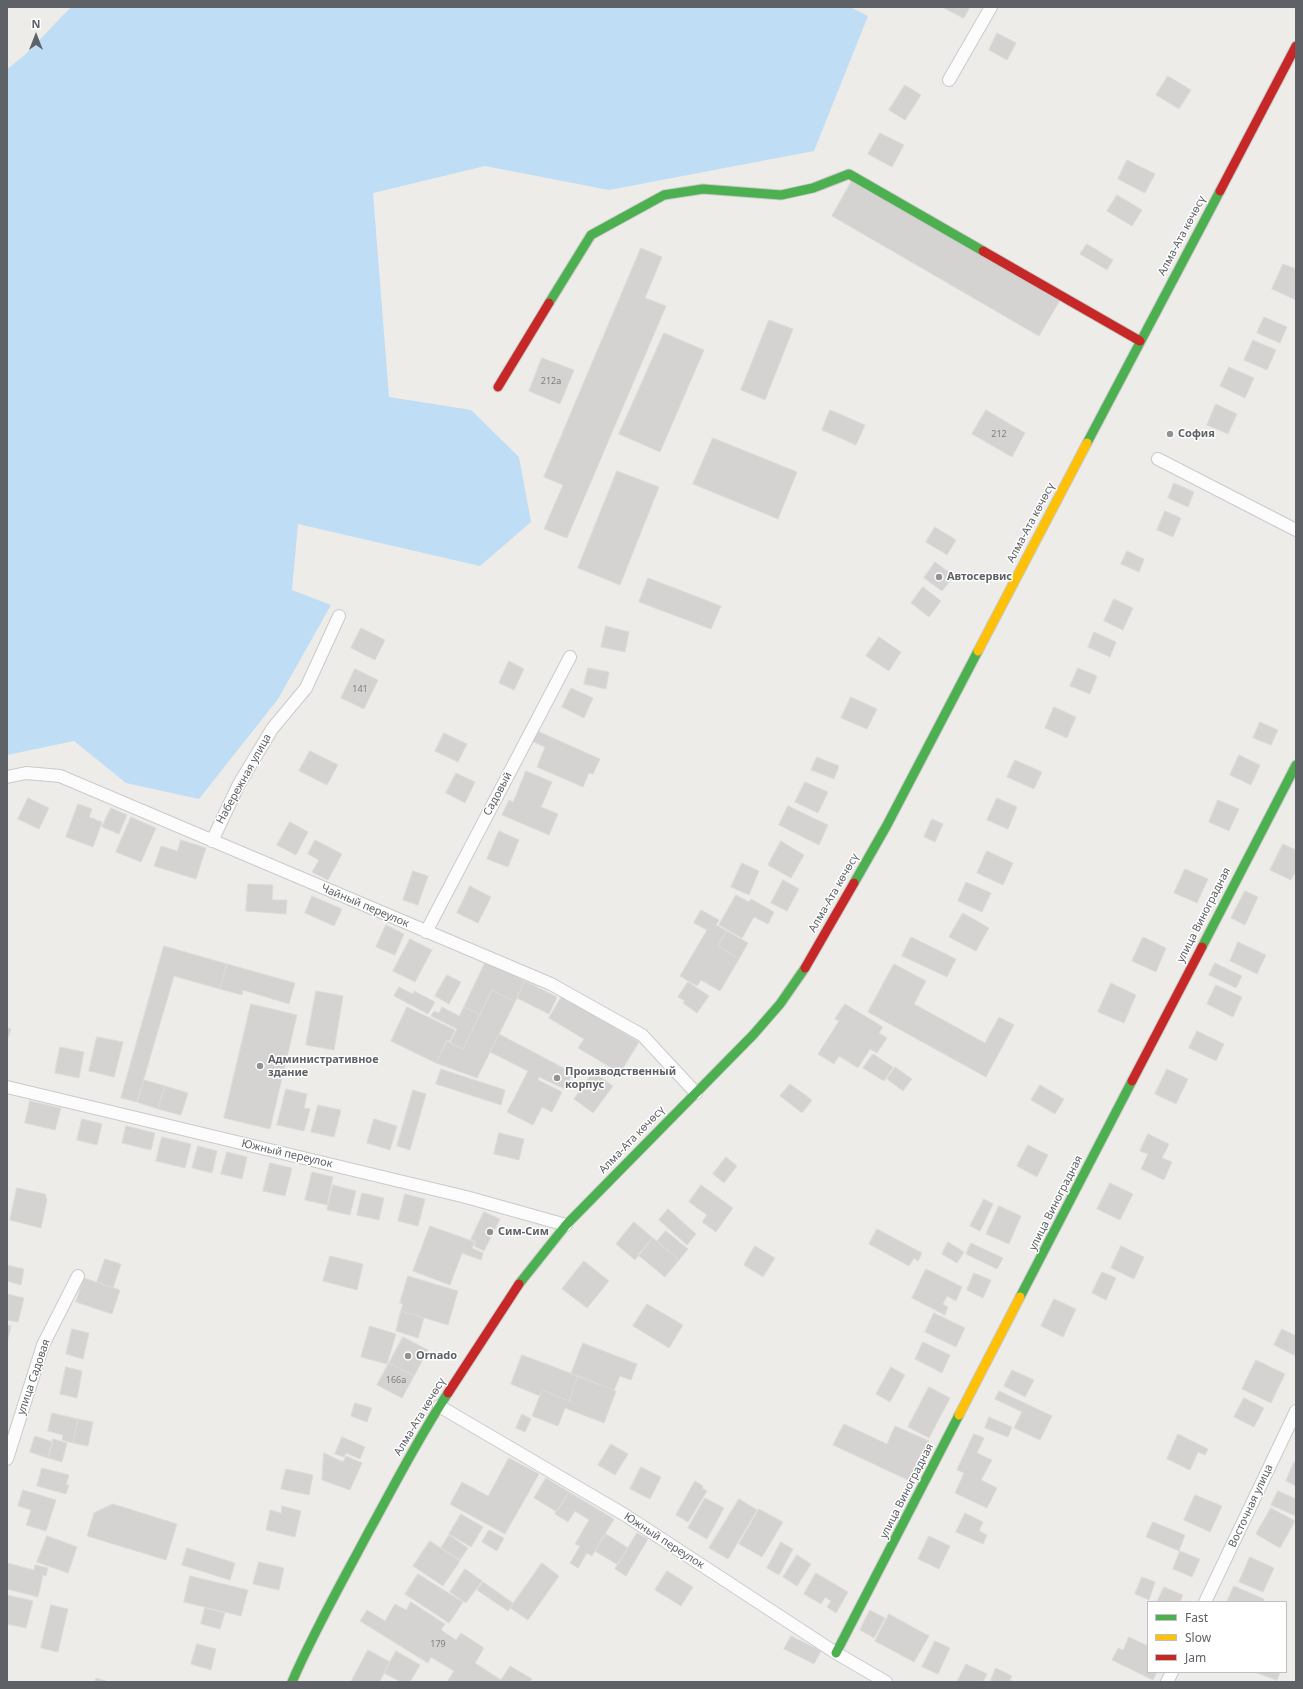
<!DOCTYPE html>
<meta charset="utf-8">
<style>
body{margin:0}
#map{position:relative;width:1303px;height:1689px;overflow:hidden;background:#edece8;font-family:"Noto Sans",sans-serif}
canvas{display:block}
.frame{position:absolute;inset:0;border:8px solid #5e6166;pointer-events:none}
.legend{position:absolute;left:1147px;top:1601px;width:140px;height:72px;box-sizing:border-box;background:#fff;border:1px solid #bfc0c2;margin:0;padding:5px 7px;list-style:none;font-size:12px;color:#5e6166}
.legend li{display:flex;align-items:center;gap:8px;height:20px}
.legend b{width:20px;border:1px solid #bfc0c2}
.north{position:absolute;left:16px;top:16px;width:40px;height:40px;-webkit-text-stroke:3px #fff;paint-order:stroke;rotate:0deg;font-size:11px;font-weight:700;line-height:16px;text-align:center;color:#5e6166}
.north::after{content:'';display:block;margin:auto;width:14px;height:18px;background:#5e6166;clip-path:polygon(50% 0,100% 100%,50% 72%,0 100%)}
</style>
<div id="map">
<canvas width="1303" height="1689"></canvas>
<div class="frame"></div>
<ul class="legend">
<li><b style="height:5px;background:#4caf50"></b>Fast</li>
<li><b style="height:5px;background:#ffc107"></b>Slow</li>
<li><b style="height:5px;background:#c62828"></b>Jam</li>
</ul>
<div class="north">N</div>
</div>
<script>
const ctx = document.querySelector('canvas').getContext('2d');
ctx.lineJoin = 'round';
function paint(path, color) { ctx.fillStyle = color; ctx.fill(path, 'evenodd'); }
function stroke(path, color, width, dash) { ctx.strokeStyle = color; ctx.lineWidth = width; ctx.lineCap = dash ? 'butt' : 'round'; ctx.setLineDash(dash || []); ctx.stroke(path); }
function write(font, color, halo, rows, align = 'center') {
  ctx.font = font + ' "Noto Sans",sans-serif'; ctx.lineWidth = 3; ctx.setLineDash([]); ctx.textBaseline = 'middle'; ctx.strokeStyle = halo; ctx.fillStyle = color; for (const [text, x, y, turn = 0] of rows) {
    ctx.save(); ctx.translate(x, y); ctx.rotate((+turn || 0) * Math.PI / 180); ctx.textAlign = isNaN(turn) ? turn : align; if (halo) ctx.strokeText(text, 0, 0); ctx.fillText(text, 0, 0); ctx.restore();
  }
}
const water = new Path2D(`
 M71,7H850L868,16L814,151L609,190L485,166L373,193L389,397L471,410L519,457L531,522L480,566L298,524L292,590L331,605L278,699L199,799L126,783L74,741L7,755V69L25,55Z`);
const building = new Path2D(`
 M942,7H970L964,18Z
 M997,33L1016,43L1007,60L989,50Z
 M1168,76L1191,90L1179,109L1156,95Z
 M905,85L921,95L905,120L889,110Z
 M880,133L904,145L892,167L868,154Z
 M1127,160L1155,174L1145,193L1118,179Z
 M853,179L1060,300L1039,336L832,216Z
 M1117,195L1142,210L1132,226L1107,211Z
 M1087,244L1113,260L1107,270L1080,254Z
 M641,248L662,257L645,298L666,306L567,538L544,529L563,485L544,477Z
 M1283,264L1296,269V300L1272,289Z
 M1264,317L1287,327L1280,343L1257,333Z
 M769,320L793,329L765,400L741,390Z
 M664,333L704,350L660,452L619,434Z
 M1253,340L1276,350L1267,370L1244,360Z
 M542,358L574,370L560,404L529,391Z
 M1229,367L1254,378L1245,398L1220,386Z
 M1216,404L1237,414L1228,434L1207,425Z
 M830,410L865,425L856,445L822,430Z
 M986,410L1025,433L1012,457L972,434Z
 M713,438L797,472L778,519L693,484Z
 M617,471L659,487L620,585L578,568Z
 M1174,483L1194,492L1188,507L1168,498Z
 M1165,511L1181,518L1173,537L1157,530Z
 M935,527L956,540L947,555L926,542Z
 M1127,551L1144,559L1139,572L1121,564Z
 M935,562L954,576L942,591L924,578Z
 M648,578L721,606L711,629L639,602Z
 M923,587L941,601L929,617L911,603Z
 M1114,599L1133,608L1123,630L1104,621Z
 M606,626L629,632L625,652L601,647Z
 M361,628L385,640L375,660L351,648Z
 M1094,632L1116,642L1110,657L1088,647Z
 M879,637L901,652L889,671L866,656Z
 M509,661L524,669L514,690L499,683Z
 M588,668L609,672L606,689L584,684Z
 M1078,668L1097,676L1090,694L1070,686Z
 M355,669L378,680L364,709L341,698Z
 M571,688L593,698L584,718L562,707Z
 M851,697L877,709L867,729L841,718Z
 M1054,707L1076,717L1067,738L1045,728Z
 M1260,722L1278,730L1271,745L1253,738Z
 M533,729L600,759L593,774L589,773L583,787L537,767L545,747L529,740Z
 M444,733L467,744L458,762L435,751Z
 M310,751L338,765L327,785L299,771Z
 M1239,755L1260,765L1251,785L1230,775Z
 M817,757L839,766L834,779L811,770Z
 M1015,760L1042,772L1034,789L1007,777Z
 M526,771L552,782L541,807L558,814L549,835L502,815L509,800L513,802Z
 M456,773L475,782L465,803L446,793Z
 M805,782L828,792L818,813L795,802Z
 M28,798L49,808L39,829L18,819Z
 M997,798L1017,807L1008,829L987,820Z
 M1218,800L1239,809L1229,831L1209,822Z
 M78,804L92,809L89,817L102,822L93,847L66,837Z
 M788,806L828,825L819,845L779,825Z
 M111,808L127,815L119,834L102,827Z
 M131,817L156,828L141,862L116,852Z
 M932,819L943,824L935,842L924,837Z
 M290,822L308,832L296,855L277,845Z
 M499,831L519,840L508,867L487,859Z
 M181,840L206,848L196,879L154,866L161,846L177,851Z
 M315,840L342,854L328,880L312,872L319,860L308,854Z
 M781,841L804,855L791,878L768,865Z
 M1283,844L1296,850V871L1291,880L1270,870Z
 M987,851L1013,863L1003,885L977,873Z
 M742,863L759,871L749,895L731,887Z
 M1185,869L1208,879L1197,903L1174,893Z
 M413,871L428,876L418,905L403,900Z
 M783,880L799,889L787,911L771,903Z
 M966,882L991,893L982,912L958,901Z
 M248,884L273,885L272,900H287L286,914L246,911Z
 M470,886L491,897L478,923L457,913Z
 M1245,891L1258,897L1245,925L1231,918Z
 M736,895L749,902L751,899L774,912L768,924L754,917L742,938L719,925Z
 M312,896L342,909L334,926L305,913Z
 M701,910L719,920L716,925L727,931L718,946L739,959L720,991L701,980L697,986L680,976L707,930L694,923Z
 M963,913L989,928L976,951L949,937Z
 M386,925L404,934L395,955L376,947Z
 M727,931L748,943L739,959L718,946Z
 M911,937L956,959L947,977L902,956Z
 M1143,937L1166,948L1156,972L1132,961Z
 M410,939L432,950L415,982L393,971Z
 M1238,942L1266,955L1257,974L1230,961Z
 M164,946L227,964L220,989L174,976L137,1102L121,1098Z
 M486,961L525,981L515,1002L492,990L480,1014L464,1007Z
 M1215,963L1242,976L1236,988L1209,975Z
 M227,964L295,983L289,1004L243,990L242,995L220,989Z
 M894,964L926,981L914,1004L985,1043L999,1017L1014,1025L986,1077L868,1012Z
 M447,975L461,982L449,1004L435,996Z
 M525,981L557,997L549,1014L517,998Z
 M688,982L709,996L697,1013L683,1003L685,1001L678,997Z
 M1111,983L1136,995L1124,1023L1098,1012Z
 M1216,985L1242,997L1233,1017L1207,1004Z
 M399,987L413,994L414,991L435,1002L428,1014L394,996Z
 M492,990L515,1002L477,1078L436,1063L447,1041L463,1049Z
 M316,991L343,996L334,1050L306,1045Z
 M562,996L639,1042L620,1073L578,1048L584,1039L549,1018Z
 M251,1004L297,1015L270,1129L224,1118Z
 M845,1004L883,1027L879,1033L887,1038L877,1053L870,1049L858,1068L839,1056L834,1064L818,1054L839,1021L835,1019Z
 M407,1007L455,1030L450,1041L447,1040L436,1063L391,1041Z
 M442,1007L459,1016L464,1007L480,1014L463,1049L450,1043L457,1029L431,1016L434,1011L439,1013Z
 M7,1028L11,1029L7,1041Z
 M1197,1031L1224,1044L1216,1061L1189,1048Z
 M499,1034L573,1073L565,1089L539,1077L538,1080L562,1092L552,1112L542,1107L533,1125L507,1112L528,1071L490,1052Z
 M97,1037L123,1042L114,1077L89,1071Z
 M60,1047L84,1052L79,1078L55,1073Z
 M873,1054L893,1067L884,1081L863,1068Z
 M895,1067L912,1079L903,1091L887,1079Z
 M441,1069L505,1090L501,1105L436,1084Z
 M1167,1069L1188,1079L1176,1104L1155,1094Z
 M593,1072L613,1086L593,1113L574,1099Z
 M144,1080L165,1086L158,1109L137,1102Z
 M790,1084L812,1100L802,1113L780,1096Z
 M1040,1085L1064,1099L1055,1114L1031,1100Z
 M165,1086L188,1093L181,1115L158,1109Z
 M286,1089L307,1094L304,1108L310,1109L304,1131L277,1125Z
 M413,1090L426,1094L410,1150L397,1146Z
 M30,1101L61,1108L55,1130L25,1123Z
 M318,1105L341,1110L334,1137L311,1132Z
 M82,1119L102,1124L97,1145L77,1140Z
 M374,1119L397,1126L390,1150L367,1143Z
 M126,1126L155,1133L151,1150L122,1143Z
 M499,1133L524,1139L519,1160L494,1154Z
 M1148,1134L1169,1144L1162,1158L1172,1162L1164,1180L1141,1169L1148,1154L1140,1151Z
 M162,1137L191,1144L185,1168L156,1161Z
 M1028,1145L1048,1155L1037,1177L1017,1166Z
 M198,1146L217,1151L212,1173L192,1168Z
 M227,1152L247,1157L242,1179L221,1174Z
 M726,1157L737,1166L724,1183L713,1174Z
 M270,1163L292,1168L285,1196L263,1191Z
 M312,1172L333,1177L327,1205L305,1200Z
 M1110,1183L1133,1194L1120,1220L1097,1209Z
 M333,1185L356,1191L350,1215L327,1210Z
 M701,1185L733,1208L716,1232L702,1222L707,1215L689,1202Z
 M17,1188L45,1194L47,1200L41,1228L10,1220Z
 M362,1193L384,1198L379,1220L357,1215Z
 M405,1194L425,1199L418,1226L398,1221Z
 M984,1199L993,1204L980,1231L970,1226Z
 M999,1206L1021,1216L1009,1244L986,1234Z
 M668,1209L696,1234L687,1245L659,1220Z
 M484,1212L500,1219L484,1251L474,1246L476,1242L471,1239Z
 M634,1222L653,1238L635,1260L616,1244Z
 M430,1226L475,1242L472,1248L483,1253L481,1260L462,1253L450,1285L413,1271Z
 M877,1229L922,1253L918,1261L914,1258L909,1266L869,1244Z
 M666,1231L688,1249L679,1260L657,1241Z
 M653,1238L679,1260L665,1277L638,1255Z
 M948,1242L964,1252L957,1263L942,1254Z
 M971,1243L1003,1258L997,1269L966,1254Z
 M755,1246L775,1258L763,1277L744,1265Z
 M1121,1246L1144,1257L1134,1279L1111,1268Z
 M330,1256L363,1264L357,1290L323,1281Z
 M105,1259L121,1264L113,1288L97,1282Z
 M584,1261L609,1281L587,1308L562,1289Z
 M7,1265L24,1269L21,1285L7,1281Z
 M926,1269L962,1287L956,1301L947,1296L943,1304L948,1307L945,1315L912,1298Z
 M1102,1272L1116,1278L1106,1300L1092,1293Z
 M974,1273L991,1280L983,1298L967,1290Z
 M408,1276L458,1291L448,1325L401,1311L403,1304L400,1303Z
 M84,1278L120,1290L112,1314L76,1302Z
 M7,1294L24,1298L18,1322L7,1320Z
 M1054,1299L1076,1309L1063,1337L1041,1326Z
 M647,1304L683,1325L669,1348L633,1326Z
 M401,1311L424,1318L418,1338L396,1331Z
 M934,1313L965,1328L956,1347L925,1332Z
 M7,1325L11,1326L7,1343Z
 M370,1326L396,1334L387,1364L361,1357Z
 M72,1329L89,1333L83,1359L66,1354Z
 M1282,1329L1296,1336V1356L1274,1345Z
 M403,1337L428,1350L414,1376L389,1363Z
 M923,1342L950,1355L942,1373L915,1359Z
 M583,1343L637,1364L631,1380L620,1376L614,1390L571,1374Z
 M522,1355L578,1376L569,1401L542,1390L540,1396L511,1384Z
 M1256,1360L1285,1374L1271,1403L1242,1389Z
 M389,1363L414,1376L402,1398L377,1385Z
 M66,1367L82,1371L77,1398L60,1394Z
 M891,1367L905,1375L890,1402L876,1394Z
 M1012,1370L1034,1380L1025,1397L1004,1386Z
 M578,1376L616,1391L604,1423L565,1408L558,1426L532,1416L542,1390L569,1401Z
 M929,1387L950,1398L929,1438L908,1427Z
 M999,1391L1052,1416L1040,1440L1014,1428L1022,1412L995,1399Z
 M1244,1398L1264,1408L1254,1427L1234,1417Z
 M355,1403L372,1408L367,1422L351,1416Z
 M52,1413L78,1419L73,1443L62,1440L63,1435L48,1431Z
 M522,1414L531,1419L525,1432L516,1428Z
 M989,1417L1012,1427L1008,1437L985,1428Z
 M78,1419L93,1422L88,1446L73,1443Z
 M844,1424L887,1444L895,1426L929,1441L910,1481L833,1445Z
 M974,1434L984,1438L977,1453L992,1460L981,1480L997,1488L987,1508L955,1493L964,1473L957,1470Z
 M1178,1434L1208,1449L1205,1455L1198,1452L1190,1470L1167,1459Z
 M35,1436L53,1442L48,1458L30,1452Z
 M342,1437L365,1447L360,1459L346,1453L344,1457L335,1454Z
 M53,1439L67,1443L62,1462L48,1458Z
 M611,1444L628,1454L615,1475L598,1465Z
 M324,1453L343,1462L346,1456L362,1463L350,1490L322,1480Z
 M509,1458L539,1474L505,1534L450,1504L462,1482L488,1496Z
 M1294,1462H1296V1486L1286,1481Z
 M641,1467L661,1477L650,1499L630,1489Z
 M42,1468L69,1475L66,1485H69L66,1494L37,1486Z
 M286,1469L313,1475L309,1495L281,1489Z
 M546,1478L569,1492L557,1512L534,1498Z
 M695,1481L703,1486L702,1488L707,1491L688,1522L676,1515Z
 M23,1490L56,1500L46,1531L26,1525L31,1510L18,1506Z
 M1278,1491L1296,1499V1516L1271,1505Z
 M569,1492L614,1519L592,1556L587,1553L578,1568L570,1563L580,1546L575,1544L589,1520L575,1511L568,1522L555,1514Z
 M1195,1495L1222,1506L1210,1532L1184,1520Z
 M705,1498L724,1508L707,1539L688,1528Z
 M739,1499L757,1510L728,1559L709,1548Z
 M113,1504L177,1524L166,1560L87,1536L94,1513Z
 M282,1506L301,1511L295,1537L266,1530L270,1510L281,1513Z
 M1271,1508L1295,1521L1280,1548L1256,1534Z
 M759,1509L783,1522L762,1557L739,1544Z
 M965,1513L983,1522L979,1531L987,1535L983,1544L956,1532Z
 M461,1514L483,1527L471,1547L449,1534Z
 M1153,1522L1185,1535L1179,1551L1146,1537Z
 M489,1530L504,1538L497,1551L482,1542Z
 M637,1533L648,1539L626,1576L615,1569Z
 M606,1534L628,1548L618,1565L595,1551Z
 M449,1535L468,1548L460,1560L441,1548Z
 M47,1536L77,1547L68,1573L37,1562Z
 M929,1536L950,1546L939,1569L918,1559Z
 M430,1541L460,1561L443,1586L413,1566Z
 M781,1542L793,1549L779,1575L767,1568Z
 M187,1548L235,1563L230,1580L182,1565Z
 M1180,1551L1200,1559L1192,1577L1173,1569Z
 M797,1555L811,1564L797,1586L783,1577Z
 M1250,1557L1274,1568L1263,1592L1239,1582Z
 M259,1562L284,1568L279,1590L253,1584Z
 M7,1563L34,1570L35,1565L48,1568L46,1576L43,1575L38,1597L7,1589Z
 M542,1563L559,1576L528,1620L510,1608Z
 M465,1569L482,1581L466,1603L450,1592Z
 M667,1571L693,1587L681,1606L655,1590Z
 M816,1573L848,1592L836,1613L827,1607L831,1601L825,1597L821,1604L804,1594Z
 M418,1574L463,1602L449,1623L405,1594Z
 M190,1576L248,1590L241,1616L184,1602Z
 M1142,1577L1155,1582L1149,1600L1135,1594Z
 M483,1582L513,1603L508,1611L477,1590Z
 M1234,1586L1264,1599L1263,1602H1227Z
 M1164,1587L1183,1595L1180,1602H1157Z
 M7,1595L33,1601L26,1628L7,1624Z
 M411,1602L445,1624L441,1630L456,1640L461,1633L484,1648L475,1663L501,1680L510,1666L532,1679L530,1682H447L454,1671L431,1657L428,1663L360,1621L367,1610L385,1621L395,1604L406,1610Z
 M51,1605L68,1609L58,1652L41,1648Z
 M205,1608L225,1613L220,1629L201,1624Z
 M870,1610L885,1618L874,1638L860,1630Z
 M889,1614L929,1636L914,1662L875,1641Z
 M791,1636L821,1651L814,1664L784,1649Z
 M1129,1637L1148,1646V1672H1157L1153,1680L1112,1660L1118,1648L1123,1650Z
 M935,1641L950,1648L938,1674L922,1667Z
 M197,1644L216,1649L211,1670L191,1664Z
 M368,1650L390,1662L380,1681L382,1682H351Z
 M396,1651L420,1665L410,1682H401L384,1673Z
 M966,1664L987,1674L983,1682H957Z
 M996,1668L1012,1676L1010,1680L1014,1682H990Z
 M1255,1672H1280L1277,1680Z
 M96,1678L109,1682H95Z`);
const street = new Path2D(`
 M949,80L991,7
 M1158,459L1296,530
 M7,777L26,773L60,776L551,984L642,1035L696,1093
 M212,841L239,784L272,729L306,688L339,616
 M426,932L570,657
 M7,1087L466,1197L566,1225
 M439,1406L625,1515L836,1653L886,1682
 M7,1459L43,1345L78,1276
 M1205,1602L1296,1411
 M1167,1682L1172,1672`);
const fast = new Path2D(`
 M549,303L591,235L664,195L703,189L781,195L813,188L849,174L983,251
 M1087,443L1220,191
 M854,883L887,825L978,651
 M1202,947L1296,765
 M519,1284L566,1225L753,1035L780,1004L805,968
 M1020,1297L1132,1081
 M836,1653L959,1415
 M292,1682C314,1631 342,1582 368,1533C394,1486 418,1438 448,1393`);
const slow = new Path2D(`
 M978,651L1087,443
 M959,1415L1020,1297`);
const jam = new Path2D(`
 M1220,191L1296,46
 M983,251L1140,341
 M498,387L549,303
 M805,968L854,883
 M1132,1081L1202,947
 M448,1393L519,1284`);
const markers = [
 [1170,434,4,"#909294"],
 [939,577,4,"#909294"],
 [260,1066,4,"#909294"],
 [557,1078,4,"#909294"],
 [490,1232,4,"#909294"],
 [408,1356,4,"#909294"]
];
const numberNames = [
 ["212а",551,381],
 ["212",999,434],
 ["141",360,689],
 ["166а",396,1380],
 ["179",438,1644]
];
const streetNames = [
 ["Алма-Ата көчөсү",1182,236,-62],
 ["Алма-Ата көчөсү",1031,523,-62],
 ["Набережная улица",244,779,-61],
 ["Садовый",498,794,-62],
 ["Алма-Ата көчөсү",834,893,-60],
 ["Чайный переулок",365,906,23],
 ["улица Виноградная",1204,915,-63],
 ["Алма-Ата көчөсү",632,1140,-46],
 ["Южный переулок",287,1154,13],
 ["улица Виноградная",1056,1203,-63],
 ["улица Садовая",34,1377,-71],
 ["Алма-Ата көчөсү",420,1417,-59],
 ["улица Виноградная",907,1491,-63],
 ["Восточная улица",1251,1506,-65],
 ["Южный переулок",664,1541,33]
];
const poiNames = [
 ["София",1178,434],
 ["Автосервис",947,577],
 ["Административное",268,1060],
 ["здание",268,1073],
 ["Производственный",565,1072],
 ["корпус",565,1085],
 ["Сим-Сим",498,1232],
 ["Ornado",416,1356]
];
paint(water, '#bfddf5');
paint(building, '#d4d3d1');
stroke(building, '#dcdbd8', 1);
stroke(street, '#cacaca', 14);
stroke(fast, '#c9c9c9', 11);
stroke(slow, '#c9c9c9', 11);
stroke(jam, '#c9c9c9', 11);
stroke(street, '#fcfcfc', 12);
stroke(fast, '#4caf50', 9);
stroke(slow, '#ffc107', 9);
stroke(jam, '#c62828', 9);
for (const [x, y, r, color] of markers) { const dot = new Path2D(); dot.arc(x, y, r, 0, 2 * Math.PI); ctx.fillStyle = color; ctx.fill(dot); stroke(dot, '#fff', 1.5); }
write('9px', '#7d7f82', null, numberNames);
write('11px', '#5e6166', '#fff', streetNames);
write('bold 11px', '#5e6166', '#fff', poiNames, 'left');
</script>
